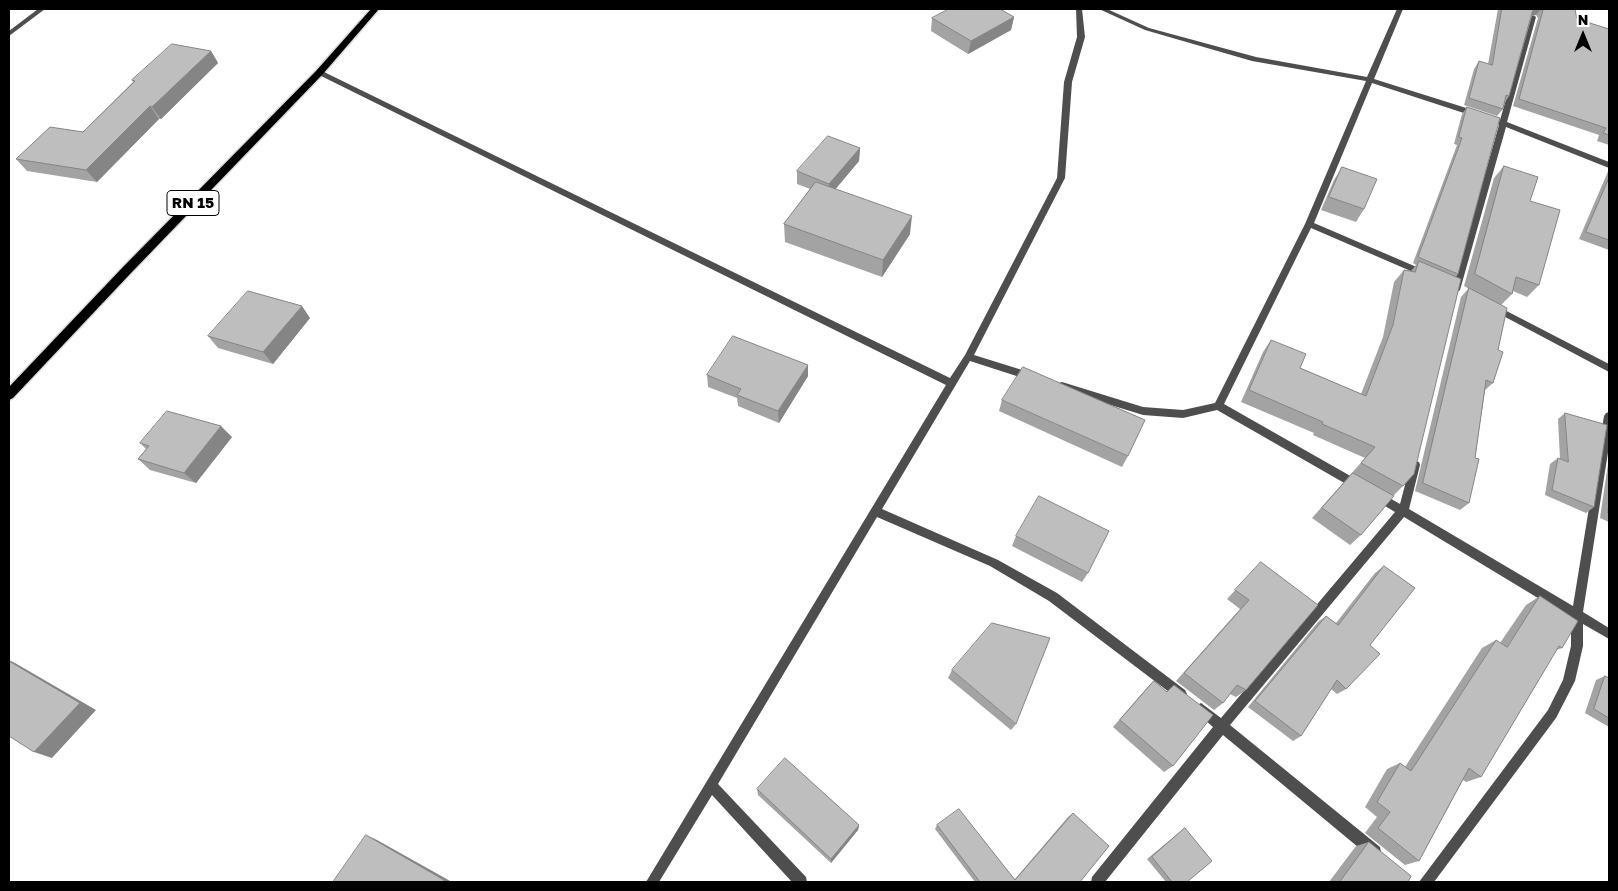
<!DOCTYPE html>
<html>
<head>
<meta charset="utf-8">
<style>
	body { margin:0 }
	#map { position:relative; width:1618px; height:891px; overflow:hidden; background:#fff; font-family:"Golos Text",sans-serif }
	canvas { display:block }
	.frame { position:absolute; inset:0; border:10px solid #000; pointer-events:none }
	.north { position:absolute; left:1558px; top:10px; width:50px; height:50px; -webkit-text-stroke:4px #fff; paint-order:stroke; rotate:0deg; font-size:14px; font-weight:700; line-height:20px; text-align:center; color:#000 }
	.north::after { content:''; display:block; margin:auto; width:18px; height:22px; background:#000; clip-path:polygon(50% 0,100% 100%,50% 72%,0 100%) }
</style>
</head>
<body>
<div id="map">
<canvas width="1618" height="891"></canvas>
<div class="frame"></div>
<div class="north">N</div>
</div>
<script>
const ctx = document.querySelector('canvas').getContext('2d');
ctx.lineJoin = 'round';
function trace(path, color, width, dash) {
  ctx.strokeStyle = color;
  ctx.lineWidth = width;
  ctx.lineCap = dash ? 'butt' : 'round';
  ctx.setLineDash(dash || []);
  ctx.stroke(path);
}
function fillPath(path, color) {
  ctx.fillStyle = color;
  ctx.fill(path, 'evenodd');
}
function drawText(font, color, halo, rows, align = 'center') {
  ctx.font = font + ' "Golos Text",sans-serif';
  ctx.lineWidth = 4.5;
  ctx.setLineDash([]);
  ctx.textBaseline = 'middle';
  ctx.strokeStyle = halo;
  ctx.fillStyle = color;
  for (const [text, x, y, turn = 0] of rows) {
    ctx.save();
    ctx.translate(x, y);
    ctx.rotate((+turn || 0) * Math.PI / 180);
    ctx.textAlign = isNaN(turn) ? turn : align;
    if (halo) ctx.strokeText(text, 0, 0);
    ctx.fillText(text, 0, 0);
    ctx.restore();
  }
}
const primary = new Path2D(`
	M371 9H379L322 75 131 273 13 398 9 400V387L123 267 316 71Z`);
trace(primary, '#dbdbdb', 3);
fillPath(new Path2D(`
	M38 9H45L9 36V31Z
	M1076 9H1082L1085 37 1072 82 1065 178 974 355 1035 374 1037 377 1032 381 970 361 882 509 998 560 1057 593 1185 690 1187 694 1185 698 1181 700 1177 698 1049 601 990 566 877 517 718 784 806 877 807 882H792L712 795 659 882H646L946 385 315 73 319 71H322L950 378 965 355 1057 178 1064 82 1077 37Z
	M1099 9H1107L1149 28 1256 57 1367 77 1397 9H1403L1374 79 1479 112 1480 114 1479 116H1473L1372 83 1314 223 1426 271 1427 273 1426 275H1420L1311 228 1224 404 1361 482 1362 485 1361 488 1357 489 1353 488 1217 410 1183 418 1143 415 1059 389 1057 386 1059 383 1062 382 1143 407 1183 410 1215 403 1305 224 1366 81 1252 61 1145 30Z
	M1533 15 1536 17 1507 122 1609 162V168L1506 127 1460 290 1456 293 1452 290 1499 125 1495 122 1500 120 1530 17Z
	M1495 305 1609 364V372L1492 310 1491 308 1492 306Z
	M1609 412V446L1583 612 1609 628V639L1583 624V646L1575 681 1556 718 1434 882H1419L1548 710 1563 680 1571 646V618L1404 517 1230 725 1380 847 1381 852 1380 857 1375 858 1370 857 1223 735 1105 882H1091L1092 877 1213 727 1197 713 1195 709 1197 705 1201 703 1221 718 1395 512 1375 500 1374 497 1375 494 1379 492 1400 504 1411 462 1415 461 1419 462 1420 465 1409 509 1573 606 1604 416 1606 413Z`), '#4e4e4e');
fillPath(primary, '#000');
fillPath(new Path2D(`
	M1498 9H1575L1577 19 1609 29V145L1597 141 1599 135 1513 106 1538 18 1536 15 1532 16 1509 96 1505 102 1503 109 1497 116 1464 105 1474 69 1479 61 1488 64Z
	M1014 17 1011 30 968 54 931 31 932 18Z
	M211 51 218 63 161 119H159L97 182 27 171 16 159 83 132 133 82 132 80Z
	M1467 107 1458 274 1456 277 1403 486 1393 496 1361 535 1350 545 1312 518 1351 474 1365 458 1313 435 1314 433 1241 402 1263 352 1271 340 1300 368 1361 394 1383 337 1394 282 1404 270 1411 271 1416 265 1413 263 1457 145 1454 144 1462 114Z
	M860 148 859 161 835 189 910 234 882 277 785 242 784 224 810 189 797 184V171Z
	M1504 166 1530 201 1539 285 1527 297 1513 291 1512 294 1501 305 1498 350 1493 383 1485 390 1475 458 1469 503 1460 510 1415 491 1461 297 1469 288 1475 292 1464 286 1494 178Z
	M1342 167 1364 209 1356 222 1321 210 1334 180Z
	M1609 169V250L1579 239Z
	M310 318 273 364 218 348 208 336Z
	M808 365V376L779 423 738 406 737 398 708 387 707 375Z
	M1002 400 1128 456 1122 467 999 411Z
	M1565 413 1594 507 1586 513 1545 495 1550 464 1558 458 1560 459 1558 419Z
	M232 437 196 483 150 470 138 459 146 449 140 443Z
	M1609 457V522L1600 518Z
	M1016 536 1088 573 1082 582 1012 546Z
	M1261 562 1246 690 1236 697 1230 694 1223 703 1214 710 1176 681 1240 609 1227 599Z
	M1384 566 1370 645 1346 689 1337 694 1331 689 1301 736 1293 741 1248 707 1318 622 1326 616 1336 623 1375 573Z
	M1540 596 1562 648 1556 650 1481 777 1466 782 1463 780 1419 861 1405 865 1365 833 1377 817 1365 807 1387 769 1400 763 1405 767 1482 648 1496 640 1500 643 1526 605Z
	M952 670 1016 724 1011 730 948 678Z
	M1605 676 1609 678V727L1585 713 1596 680Z
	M1154 681 1166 692 1174 685 1173 766 1164 772 1113 727 1146 689Z
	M757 789 859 825 858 830 831 863 758 795Z
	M1073 813 1080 882H975L935 829 937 825 1015 879 1068 817Z
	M1185 828 1187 882H1166L1147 859 1181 831Z
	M1369 842 1408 882H1329L1356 846Z`), '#a3a3a3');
fillPath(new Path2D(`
	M1533 9H1541L1536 15 1528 16Z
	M1014 17 1011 30 968 54 971 41Z
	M211 51 218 63 161 119 152 107Z
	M150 106 159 119 97 182 86 170Z
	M860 148 859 161 829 197V184Z
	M912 216 910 234 882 277 883 260Z
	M302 306 310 318 273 364 263 352Z
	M808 365V376L779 423 778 411Z
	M221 426 232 437 196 483 184 473Z
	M9 660 15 663 96 710 52 758 34 752Z
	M859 825 858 830 831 863V859Z
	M366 835 377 840 452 882H443Z`), '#858585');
const building = new Path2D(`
	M949 9H1000L1014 17 971 41 932 18Z
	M1502 9H1535H1533L1509 96 1506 95 1503 109 1469 98 1479 61 1492 65Z
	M1542 9H1575L1577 19 1609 29V135L1603 133 1606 128 1519 99 1543 10Z
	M172 44 211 51 152 107 150 106 86 170 16 159 50 127 83 132 135 81 132 80Z
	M1467 107 1500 118 1458 274 1418 257 1462 138 1459 137Z
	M828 136 860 148 829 184 797 171Z
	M1504 166 1538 177 1530 201 1560 210 1539 285 1516 277 1512 294 1475 274Z
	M1342 167 1377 179 1364 209 1329 197Z
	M1609 178V240L1586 232Z
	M816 182 912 216 883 260 784 224Z
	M1419 261 1461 279 1414 474 1403 486 1361 463 1375 447 1322 424 1323 422 1249 390 1271 340 1306 354 1300 368 1366 396 1393 325 1404 270 1415 272Z
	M1469 288 1507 308 1498 350 1503 352 1493 383 1486 380 1475 458 1479 459 1469 503 1423 483Z
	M248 291 302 306 263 352 208 336Z
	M733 336 808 365 778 411 737 395 741 389 707 375Z
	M1023 367 1145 420 1128 456 1002 400Z
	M167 411 221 426 184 473 138 459 149 446 140 443Z
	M1565 413 1607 425 1594 507 1552 490 1558 458 1568 462Z
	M1353 473 1394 496 1361 535 1322 508Z
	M1039 496 1109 531 1088 573 1016 536Z
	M1609 503V514L1608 513Z
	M1261 562 1318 605 1246 690 1237 685 1223 703 1184 673 1249 600 1235 590Z
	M1384 566 1415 588 1370 645 1380 654 1346 689 1337 680 1301 736 1255 701 1326 616 1338 625Z
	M1540 596 1578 621 1562 648 1559 646 1481 777 1469 768 1419 861 1378 828 1390 812 1377 802 1400 763 1411 771 1496 640 1507 647Z
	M992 623 1050 638 1016 724 952 670Z
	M9 661 80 703 34 752 9 736Z
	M1605 676 1609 678V718L1594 709Z
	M1154 681 1167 692 1174 685 1213 715 1173 766 1120 720Z
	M785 758 859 825 831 859 757 789Z
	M959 809 1015 880 1073 813 1109 846 1080 882H980L937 825Z
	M1185 828 1212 861 1187 882H1172L1152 857Z
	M366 835 444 880 443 882H333Z
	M1369 842 1411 876 1408 882H1340Z`);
fillPath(building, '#bebebe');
trace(building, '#858585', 1);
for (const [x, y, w] of [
	[193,203,52]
]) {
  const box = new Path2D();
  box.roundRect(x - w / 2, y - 12.5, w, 25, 4);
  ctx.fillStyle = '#fff';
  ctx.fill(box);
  trace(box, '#000', 1);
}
drawText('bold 15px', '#000', null, [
	["RN 15",193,203]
]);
</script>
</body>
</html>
